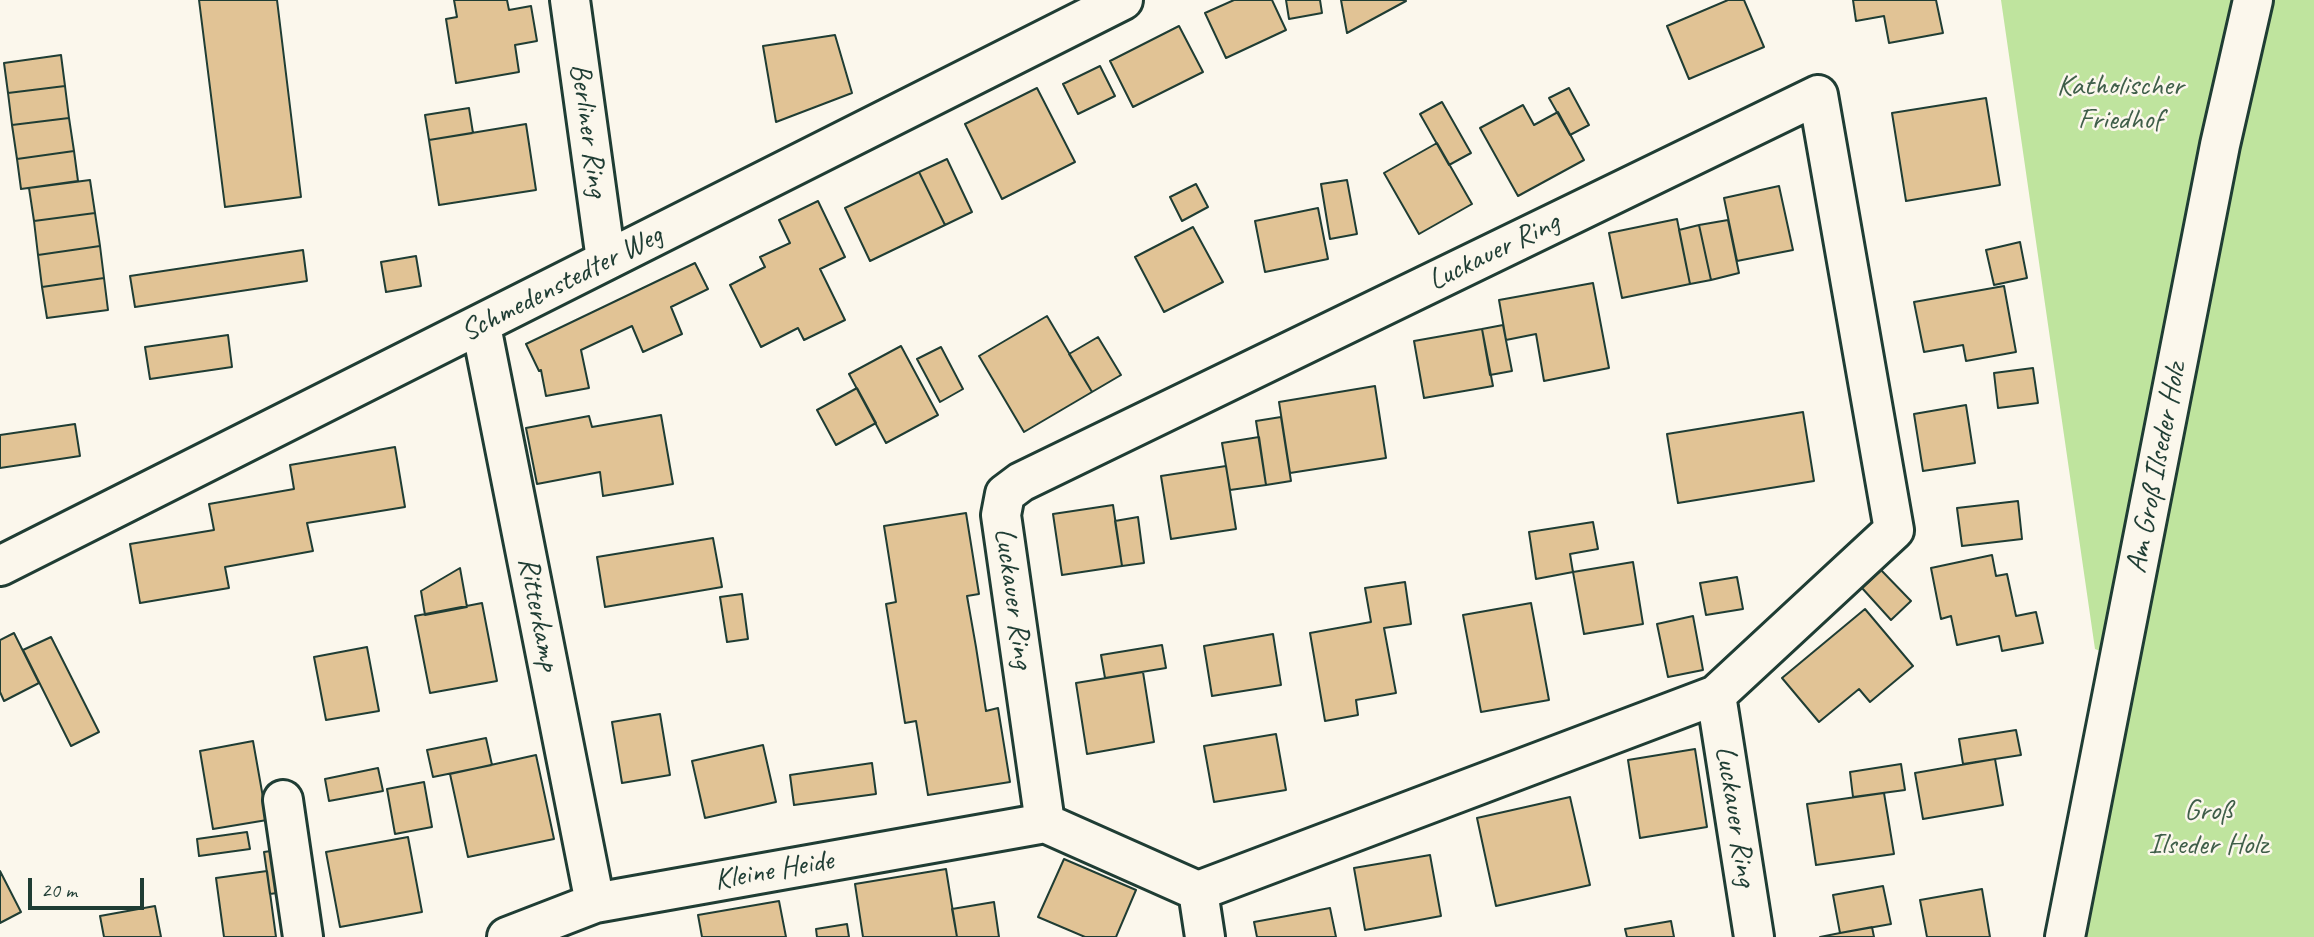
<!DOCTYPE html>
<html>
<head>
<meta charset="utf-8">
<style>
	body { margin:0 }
	#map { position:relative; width:2314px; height:937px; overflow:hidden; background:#fbf7ec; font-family:Caveat,sans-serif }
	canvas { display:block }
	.scale { position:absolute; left:28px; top:878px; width:116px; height:32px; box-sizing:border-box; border:4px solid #1f3d34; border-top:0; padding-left:9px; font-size:21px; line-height:24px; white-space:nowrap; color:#1f3d34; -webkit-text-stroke:5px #fbf7ec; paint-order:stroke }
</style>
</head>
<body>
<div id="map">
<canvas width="2314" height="937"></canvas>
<div class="scale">20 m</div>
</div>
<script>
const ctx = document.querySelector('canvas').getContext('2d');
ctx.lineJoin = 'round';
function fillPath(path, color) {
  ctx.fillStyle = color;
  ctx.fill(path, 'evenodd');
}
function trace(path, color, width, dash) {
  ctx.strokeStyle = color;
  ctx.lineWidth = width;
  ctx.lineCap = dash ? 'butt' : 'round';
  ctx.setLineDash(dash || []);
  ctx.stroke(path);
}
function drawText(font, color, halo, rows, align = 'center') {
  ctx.font = font + ' Caveat,sans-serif';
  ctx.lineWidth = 5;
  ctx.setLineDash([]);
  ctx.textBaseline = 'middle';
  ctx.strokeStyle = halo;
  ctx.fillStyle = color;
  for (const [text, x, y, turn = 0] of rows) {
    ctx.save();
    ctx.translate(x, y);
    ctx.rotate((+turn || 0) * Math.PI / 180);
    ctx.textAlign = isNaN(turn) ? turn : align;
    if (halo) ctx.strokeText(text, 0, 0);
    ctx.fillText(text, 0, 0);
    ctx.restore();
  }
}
fillPath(new Path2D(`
	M2001 0H2246L2113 656 2095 649Z
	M2267 0H2314V937H2081L2131 663 2252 89Z`), '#bfe49e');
const building = new Path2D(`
	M199 0H277L301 197 225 207Z
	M454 0H507L509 10 531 6 537 41 515 45 519 72 456 83 446 19 457 17Z
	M1234 0H1272L1286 30 1226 58 1205 13Z
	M1286 0H1320L1322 13 1289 19Z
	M1341 0H1405L1406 1 1347 33Z
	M1728 0H1744L1764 47 1689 79 1667 26Z
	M1853 0H1936L1943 33 1889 43 1884 16 1856 21Z
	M1179 26 1203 72 1133 107 1110 61Z
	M835 35 852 93 776 122 763 46Z
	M61 55 65 86 8 93 4 63Z
	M1100 66 1115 96 1078 114 1063 84Z
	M65 86 69 118 12 125 8 93Z
	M1037 88 1075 162 1002 199 965 124Z
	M1569 88 1589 125 1570 135 1549 98Z
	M1986 98 2000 185 1906 201 1892 113Z
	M1442 102 1471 153 1449 165 1420 114Z
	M1523 105 1534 125 1558 112 1584 160 1518 196 1480 128Z
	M469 108 473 133 429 140 425 115Z
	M69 118 74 151 17 159 12 125Z
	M526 124 536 190 439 205 429 140Z
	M1437 143 1472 204 1419 234 1384 173Z
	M74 151 78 181 21 189 17 159Z
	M947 159 972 212 945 225 919 172Z
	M919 172 945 225 870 261 845 208Z
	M90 180 95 213 34 221 29 188Z
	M1347 180 1357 234 1330 239 1321 184Z
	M1196 184 1208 207 1182 221 1170 197Z
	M1779 186 1793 250 1737 261 1724 198Z
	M818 201 845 257 820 269 845 320 804 340 798 328 761 347 730 285 765 267 760 257 790 243 779 220Z
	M1318 208 1328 259 1265 272 1255 221Z
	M95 213 100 246 38 255 34 221Z
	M1677 219 1690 284 1622 298 1609 233Z
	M1728 220 1739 273 1711 280 1699 225Z
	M1699 225 1711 280 1690 284 1679 230Z
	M1193 227 1223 282 1164 312 1135 257Z
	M2020 242 2027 278 1994 285 1986 250Z
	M100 246 104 278 42 287 38 255Z
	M303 250 307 281 135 307 130 276Z
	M416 256 421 286 386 292 381 262Z
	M695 263 708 289 671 307 682 334 643 352 632 326 581 350 589 388 546 396 541 370 539 371 526 344Z
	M104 278 108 310 47 318 42 287Z
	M1593 283 1609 368 1544 381 1536 334 1506 340 1499 300Z
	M2004 286 2016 352 1966 361 1963 345 1924 352 1914 302Z
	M1047 316 1092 392 1024 432 979 356Z
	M1503 325 1512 371 1490 375 1482 329Z
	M1482 329 1493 386 1424 398 1414 341Z
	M228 335 232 367 150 379 145 347Z
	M1098 337 1121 375 1092 392 1069 354Z
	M901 346 938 415 886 443 849 374Z
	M941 347 963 389 940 402 917 359Z
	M2033 368 2038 403 1998 408 1994 373Z
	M1375 386 1386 458 1290 473 1279 402Z
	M857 388 876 423 836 445 817 410Z
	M1966 405 1975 463 1923 471 1914 414Z
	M1803 412 1814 481 1678 503 1667 434Z
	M661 415 673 484 603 496 600 472 537 484 526 428 589 416 592 427Z
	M1281 417 1291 481 1266 485 1256 421Z
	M75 424 80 456 0 468V435Z
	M1259 437 1266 485 1230 490 1222 443Z
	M395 447 405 507 307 523 313 551 225 567 229 588 140 603 130 544 214 530 209 504 294 489 290 465Z
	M1226 466 1236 529 1171 539 1161 476Z
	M2018 501 2022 539 1962 546 1957 508Z
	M1113 505 1122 566 1062 575 1053 514Z
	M966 513 979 594 967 596 976 647 986 711 998 708 1010 782 928 795 916 721 905 723 886 604 896 602 884 526Z
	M1138 517 1144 563 1122 566 1115 521Z
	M1593 522 1598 549 1570 554 1573 572 1536 579 1529 532Z
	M713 538 722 587 605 607 597 557Z
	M1992 555 1996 576 2007 574 2016 616 2036 612 2043 643 2002 651 1999 636 1957 645 1951 616 1941 619 1931 568Z
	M1633 562 1643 624 1584 634 1573 572Z
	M460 568 467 607 425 615 421 591Z
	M1881 570 1911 601 1891 620 1862 588Z
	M1737 577 1743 609 1706 615 1700 583Z
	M1405 582 1411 624 1384 628 1396 693 1356 700 1358 715 1325 721 1310 633 1371 622 1365 588Z
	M742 594 748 639 727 642 720 597Z
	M482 603 497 681 430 693 415 616Z
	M1531 603 1549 700 1481 712 1463 615Z
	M1865 609 1913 666 1870 702 1859 689 1819 722 1782 678Z
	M1693 616 1703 670 1668 677 1657 624Z
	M14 633 39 683 4 701 0 692V640Z
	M1273 634 1281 685 1212 696 1204 646Z
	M51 637 99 732 71 746 23 650Z
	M1162 645 1166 668 1105 678 1101 655Z
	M367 647 379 711 326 720 314 657Z
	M1143 672 1154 742 1087 754 1076 683Z
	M660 714 670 775 622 783 612 722Z
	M2016 730 2021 755 1963 764 1959 739Z
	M1276 734 1286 790 1214 802 1204 746Z
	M486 738 492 765 433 777 427 750Z
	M253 741 267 820 213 829 200 751Z
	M763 745 776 802 705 818 692 761Z
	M1695 749 1707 827 1640 838 1628 760Z
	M536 755 554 839 468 857 450 774Z
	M1995 759 2003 805 1923 819 1915 773Z
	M872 763 876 794 794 805 790 775Z
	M1901 764 1905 790 1853 797 1850 772Z
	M378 768 383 791 329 801 325 779Z
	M424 782 432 827 395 834 387 789Z
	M1884 793 1894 854 1816 865 1807 804Z
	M1570 797 1590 885 1496 906 1477 818Z
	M247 832 250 849 199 856 197 839Z
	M408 837 422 912 340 927 326 852Z
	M284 849 290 891 270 894 264 852Z
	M1430 855 1441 916 1365 930 1354 868Z
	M1064 859 1136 890 1116 937H1085L1038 917Z
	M946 869 957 937H863L855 884Z
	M0 871 21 912 0 923Z
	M267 871 276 937H224L216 878Z
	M1883 886 1891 924 1840 933 1833 895Z
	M1982 889 1990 937H1927L1920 900Z
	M779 901 786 937H702L698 915Z
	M994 902 999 937H957L952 909Z
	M155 906 161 937H104L100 916Z
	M1330 908 1336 937H1257L1254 922Z
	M1671 921 1674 937H1627L1625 929Z
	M847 924 849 937H817L816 929Z
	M1872 927 1874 937H1820L1840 933Z`);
fillPath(building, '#e1c395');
trace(building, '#1f3d34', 2);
const minor = new Path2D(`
	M570 0 606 260
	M1818 95 1894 530 1716 695 1198 891 1045 823 1001 515 1005 494 1021 482Z
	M481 326 595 903
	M0 566 1123 0
	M1716 695 1754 937
	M283 800 303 937
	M1198 891 1205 937
	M507 937 595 903 1045 823
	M2065 937 2220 145 2253 0`);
trace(minor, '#1f3d34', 44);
trace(minor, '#fbf7ec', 38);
drawText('30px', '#3f5e49', '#fbf7ec', [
	["Katholischer",2120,86],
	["Friedhof",2120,120],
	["Groß",2208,811],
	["Ilseder Holz",2208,845]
]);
drawText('30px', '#1f3d34', '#fbf7ec', [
	["Berliner Ring",588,130,82],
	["Luckauer Ring",1494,252,-26],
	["Schmedenstedter Weg",562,284,-27],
	["Am Groß Ilseder Holz",2157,468,-79],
	["Luckauer Ring",1013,598,82],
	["Ritterkamp",538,614,79],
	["Luckauer Ring",1735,816,81],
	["Kleine Heide",774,871,-10]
]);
</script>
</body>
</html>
